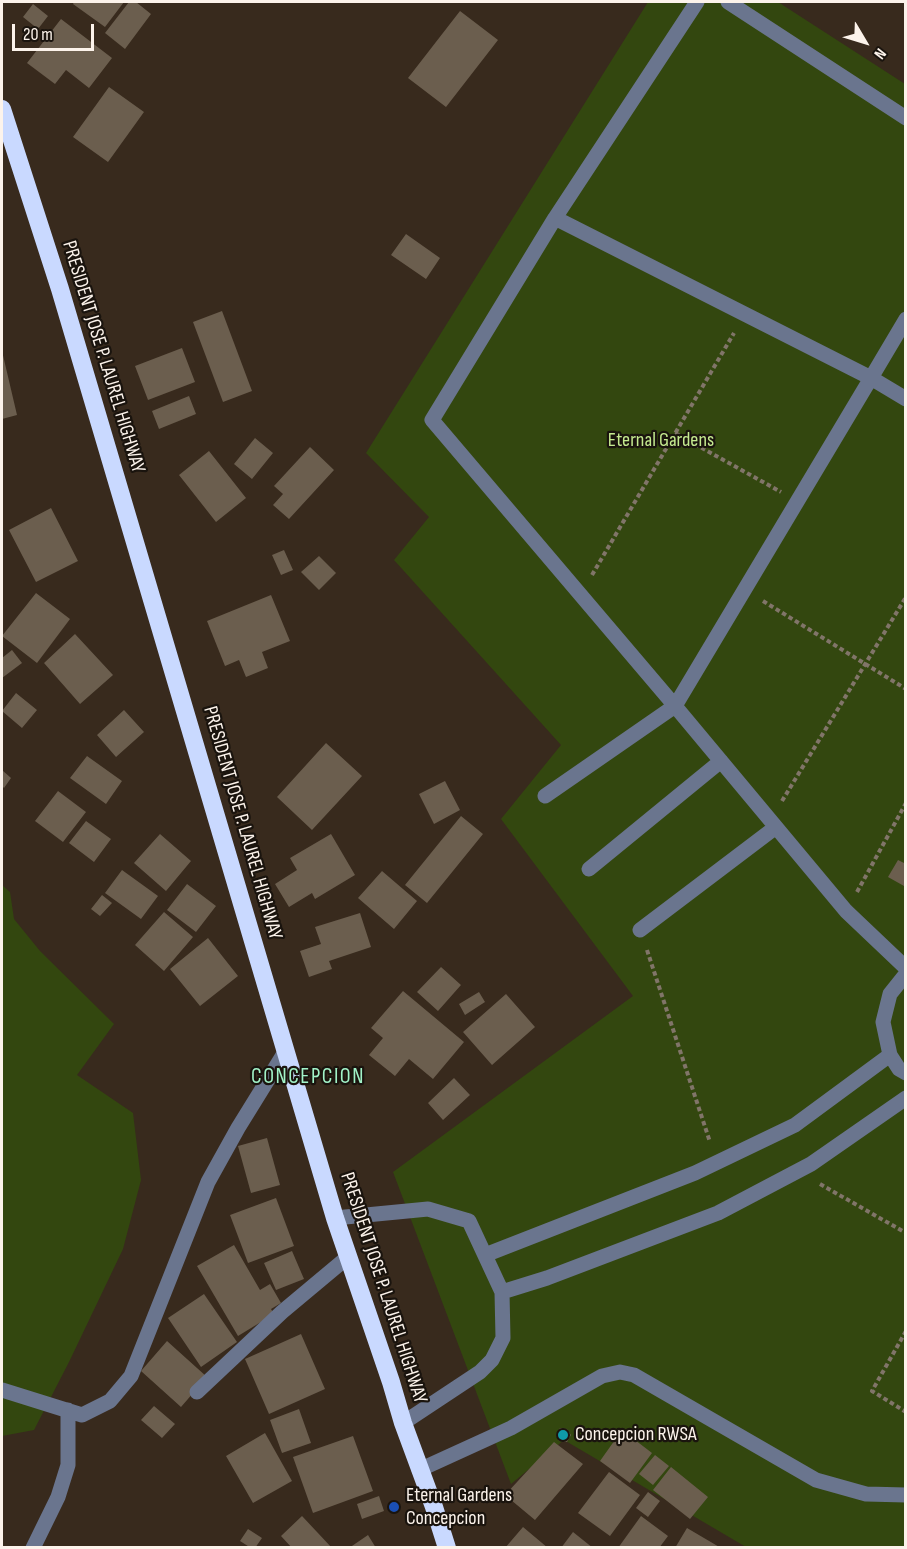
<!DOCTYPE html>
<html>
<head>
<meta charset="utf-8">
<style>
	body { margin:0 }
	#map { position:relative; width:907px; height:1549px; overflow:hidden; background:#382a1d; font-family:"Sofia Sans Condensed",sans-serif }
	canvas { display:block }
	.frame { position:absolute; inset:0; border:3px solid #fcf3eb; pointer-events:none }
	.north { position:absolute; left:835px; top:12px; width:60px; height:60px; -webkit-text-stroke:4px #1a140e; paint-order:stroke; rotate:128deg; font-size:16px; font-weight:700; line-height:24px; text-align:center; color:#fcf3eb }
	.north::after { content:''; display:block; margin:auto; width:21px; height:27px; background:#fcf3eb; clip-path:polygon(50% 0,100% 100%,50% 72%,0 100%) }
	.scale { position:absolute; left:12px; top:24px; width:82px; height:27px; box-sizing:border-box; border:3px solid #fcf3eb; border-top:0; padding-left:8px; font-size:18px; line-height:21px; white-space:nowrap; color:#fcf3eb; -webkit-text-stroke:4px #1a140e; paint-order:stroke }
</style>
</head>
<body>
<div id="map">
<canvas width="907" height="1549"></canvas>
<div class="frame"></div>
<div class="north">N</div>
<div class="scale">20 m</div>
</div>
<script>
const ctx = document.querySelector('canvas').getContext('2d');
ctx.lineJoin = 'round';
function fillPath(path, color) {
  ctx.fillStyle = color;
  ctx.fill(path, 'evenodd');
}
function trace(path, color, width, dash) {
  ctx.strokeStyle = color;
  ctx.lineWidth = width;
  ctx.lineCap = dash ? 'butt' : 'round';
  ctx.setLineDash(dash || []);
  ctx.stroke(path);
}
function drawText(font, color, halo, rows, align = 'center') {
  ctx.font = font + ' "Sofia Sans Condensed",sans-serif';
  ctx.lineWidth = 4.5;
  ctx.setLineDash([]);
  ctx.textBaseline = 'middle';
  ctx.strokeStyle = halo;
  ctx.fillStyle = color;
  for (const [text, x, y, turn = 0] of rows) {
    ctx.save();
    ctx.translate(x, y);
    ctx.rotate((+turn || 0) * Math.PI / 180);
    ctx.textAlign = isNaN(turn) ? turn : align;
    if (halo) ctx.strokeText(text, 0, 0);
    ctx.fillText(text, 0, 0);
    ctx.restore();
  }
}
fillPath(new Path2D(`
	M648 2H778L905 84V1547H746L564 1440 511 1484 393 1172 633 996 501 819 561 745 394 560 429 517 366 453Z
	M2 885 10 892 14 919 40 951 114 1024 77 1075 133 1113 141 1180 123 1249 69 1362 34 1430 2 1436Z`), '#33470f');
fillPath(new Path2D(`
	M74 2H124L105 27 73 4Z
	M129 2H136L151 14 125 49 105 33Z
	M33 4 48 16 38 29 23 17Z
	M460 11 498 40 446 107 408 78Z
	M61 19 112 58 89 88 66 70 55 84 27 63Z
	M109 87 144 112 108 162 73 137Z
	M406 234 440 258 426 279 391 255Z
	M222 311 252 391 223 402 193 322Z
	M182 348 195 382 148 400 135 366Z
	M2 351 17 415 2 419Z
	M189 396 196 414 159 429 152 411Z
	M255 438 273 453 252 479 234 464Z
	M310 447 334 470 289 519 273 505 283 494 274 486Z
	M209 451 246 498 216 522 179 475Z
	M51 508 78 561 36 582 9 530Z
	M284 550 293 570 281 575 272 555Z
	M319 556 336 573 319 590 301 572Z
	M36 593 70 619 37 663 2 636Z
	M271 595 290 641 262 652 268 668 246 677 239 660 225 666 207 621Z
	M75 634 113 675 80 704 44 663Z
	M12 650 22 663 2 678V658Z
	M16 693 37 710 22 728 2 711Z
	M124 710 144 732 116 757 97 735Z
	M326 743 362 776 312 830 277 797Z
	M87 756 122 781 106 804 70 778Z
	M2 770 11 778 4 788 2 786Z
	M445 781 460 810 434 824 419 794Z
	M58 791 86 812 63 842 35 821Z
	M461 816 483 834 427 903 405 885Z
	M86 821 111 839 94 862 69 843Z
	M160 834 191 861 166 891 134 863Z
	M331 834 355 875 315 899 312 893 289 907 275 884 297 870 290 858Z
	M898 860 906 864V884L904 886 888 877Z
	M122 870 158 896 141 919 105 893Z
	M382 871 417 901 394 929 358 898Z
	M187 884 216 906 196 932 167 910Z
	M102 895 112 903 100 916 91 909Z
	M164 912 193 937 164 971 135 945Z
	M360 913 371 947 329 961 332 969 309 977 300 951 321 944 315 927Z
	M208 938 238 976 200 1006 170 969Z
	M441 967 461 985 438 1011 417 992Z
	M403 991 464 1042 433 1079 409 1059 395 1076 369 1055 383 1038 371 1028Z
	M479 992 485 1002 465 1015 459 1004Z
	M506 994 535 1027 492 1065 463 1032Z
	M454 1078 470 1095 443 1120 428 1103Z
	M267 1138 280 1185 251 1193 238 1146Z
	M276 1198 294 1246 248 1263 230 1215Z
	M234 1245 260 1290 270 1284 281 1303 271 1309 274 1314 238 1336 197 1266Z
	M292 1251 304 1279 276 1290 264 1263Z
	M204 1294 237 1342 201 1367 168 1318Z
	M301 1334 325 1389 269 1414 245 1359Z
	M167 1341 207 1377 181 1407 141 1371Z
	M154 1406 175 1424 162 1438 141 1420Z
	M299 1409 311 1443 282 1453 270 1420Z
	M560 1428 567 1429 571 1435 567 1442 559 1441 556 1435Z
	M622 1430 652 1453 630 1483 600 1461Z
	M265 1433 292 1481 253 1503 226 1456Z
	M353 1436 373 1491 313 1513 293 1457Z
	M554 1442 583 1464 535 1520 505 1495Z
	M655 1455 669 1466 653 1485 639 1474Z
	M671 1467 708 1497 690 1519 653 1490Z
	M609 1472 640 1495 610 1536 578 1513Z
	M648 1492 660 1501 648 1517 636 1508Z
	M379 1496 384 1511 362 1519 357 1504Z
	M302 1516 332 1548H292L281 1536Z
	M641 1516 668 1536 659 1548H618Z
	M523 1527 548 1548H505Z
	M687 1528 721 1548H675Z
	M248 1529 262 1538 255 1548H251L240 1541Z
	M573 1532 593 1548H561Z
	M368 1535 376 1548H349Z`), '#6b5e4e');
trace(new Path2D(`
	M675 433 781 492
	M592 575 734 333
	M763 601 906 689
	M782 801 906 597
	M857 892 906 803
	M647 950 710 1142
	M820 1184 906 1233
	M906 1331 872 1391 906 1412`), '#817569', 4, [4.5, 3]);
trace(new Path2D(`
	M728 2 906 118
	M555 218 871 378 906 319
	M906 399 871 378 675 706 846 911 906 968
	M545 796 675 706 432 420 555 218 697 2
	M589 869 721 761
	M640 930 776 827
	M906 974 890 994 883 1022 890 1055 899 1069 906 1073
	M335 1218 428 1209 469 1221 502 1292 503 1338 492 1360 480 1372 403 1423
	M485 1255 695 1173 795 1125 890 1055
	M502 1292 547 1278 718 1213 811 1164 906 1098
	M2 1390 82 1415 110 1401 131 1376 208 1182 238 1128 285 1052
	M197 1392 282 1312 349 1256
	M419 1470 511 1428 602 1376 620 1372 634 1375 816 1480 866 1494 906 1495
	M33 1548 58 1497 68 1465V1410`), '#6a758e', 15);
trace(new Path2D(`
	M2 109 60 289 335 1218 391 1382 403 1423 434 1507 447 1548`), '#c9d9ff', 18);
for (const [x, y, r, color] of [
	[563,1435,6,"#0f9aa8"],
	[394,1507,6,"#1a4fb4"]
]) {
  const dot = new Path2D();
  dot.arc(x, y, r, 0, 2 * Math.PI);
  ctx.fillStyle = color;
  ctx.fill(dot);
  trace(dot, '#1a140e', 2);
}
drawText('20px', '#fcf3eb', '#1a140e', [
	["PRESIDENT JOSE P. LAUREL HIGHWAY",103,357,73],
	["PRESIDENT JOSE P. LAUREL HIGHWAY",242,823,74],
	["PRESIDENT JOSE P. LAUREL HIGHWAY",383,1288,72]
]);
drawText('20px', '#c5ea90', '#1a140e', [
	["Eternal Gardens",661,441]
]);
drawText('20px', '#fcf3eb', '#1a140e', [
	["Concepcion RWSA",575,1435],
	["Eternal Gardens",406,1496],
	["Concepcion",406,1519]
], 'left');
ctx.letterSpacing = '1.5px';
drawText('22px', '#a2f3c8', '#1a140e', [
	["CONCEPCION",308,1077]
]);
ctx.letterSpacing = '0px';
</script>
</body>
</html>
